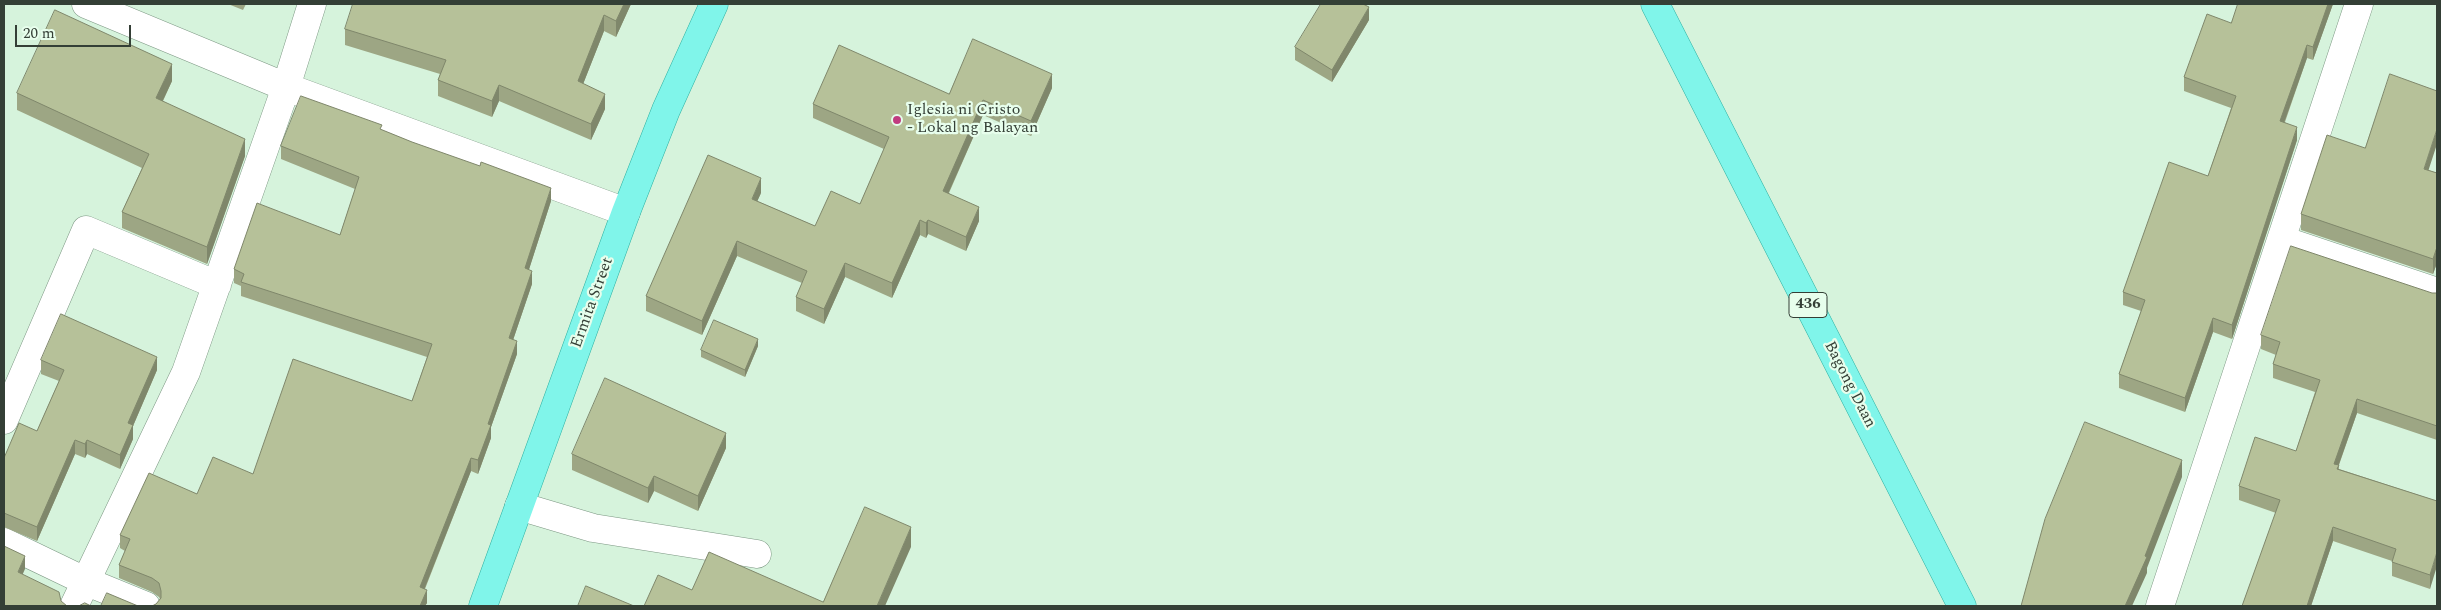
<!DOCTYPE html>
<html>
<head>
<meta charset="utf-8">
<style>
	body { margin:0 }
	#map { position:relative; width:2441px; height:610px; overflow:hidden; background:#d6f3dc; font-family:Spectral,serif }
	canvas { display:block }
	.frame { position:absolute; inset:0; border:5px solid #343f36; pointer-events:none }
	.scale { position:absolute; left:15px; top:25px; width:116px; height:22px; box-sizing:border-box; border:2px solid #343f36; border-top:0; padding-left:6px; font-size:15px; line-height:18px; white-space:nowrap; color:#343f36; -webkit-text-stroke:4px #e7feec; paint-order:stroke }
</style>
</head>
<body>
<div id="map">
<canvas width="2441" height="610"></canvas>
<div class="frame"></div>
<div class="scale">20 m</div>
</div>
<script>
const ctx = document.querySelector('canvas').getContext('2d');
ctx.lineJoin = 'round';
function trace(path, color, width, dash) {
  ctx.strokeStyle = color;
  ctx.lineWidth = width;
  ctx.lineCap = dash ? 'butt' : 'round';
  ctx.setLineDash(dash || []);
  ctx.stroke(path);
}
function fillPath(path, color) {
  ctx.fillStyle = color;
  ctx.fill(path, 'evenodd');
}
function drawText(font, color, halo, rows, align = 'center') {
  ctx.font = font + ' Spectral,serif';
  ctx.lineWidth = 4.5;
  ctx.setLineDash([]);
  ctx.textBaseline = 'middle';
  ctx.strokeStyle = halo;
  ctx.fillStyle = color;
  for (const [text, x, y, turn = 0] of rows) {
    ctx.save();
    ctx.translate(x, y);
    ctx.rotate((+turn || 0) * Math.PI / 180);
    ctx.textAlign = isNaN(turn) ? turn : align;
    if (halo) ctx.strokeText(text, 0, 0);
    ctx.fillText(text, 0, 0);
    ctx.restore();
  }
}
const minor = new Path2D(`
	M86 4 286 87 626 212
	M2282 240 2437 292
	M4 420 86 230 217 285
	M519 506 593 528 757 554
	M4 542 85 581 146 606
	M74 606 186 372 286 87 312 4
	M2160 606 2359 4`);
const major = new Path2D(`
	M1655 4 1962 606
	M483 606 626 212 666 110 714 4`);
trace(minor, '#7c9783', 29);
trace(major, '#2eb1a2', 29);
trace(minor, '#fff', 28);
trace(major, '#80f5ea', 28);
fillPath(new Path2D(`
	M228 4H246L243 10Z
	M631 4 616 37 604 31 583 84 605 109 591 140 499 101 492 117 438 96V80L440 74 345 45V29Z
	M2333 4 2313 60 2307 58 2285 122 2297 140 2232 339 2213 332 2185 412 2119 388V374L2141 311 2123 305V292L2208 176 2231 108 2184 91V77L2231 23Z
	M1369 20 1332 82 1295 60V47Z
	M172 81 163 101 245 156 207 264 122 228V212L142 168 17 110V93Z
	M1052 88 1031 136 983 115 949 193 979 221 966 251 928 234 926 238 920 235 892 298 845 277 824 324 796 311V297L802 283 737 256 702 335 646 311V296L761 193 757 201 815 226 860 204 884 149 813 118V104L949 94Z
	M382 130 551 201 529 269 532 284 513 340 517 354 491 427V438L478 474 471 471 425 589 427 603 425 606H152L156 604 160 599 159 597 152 592 119 578V565L125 551 120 548V535L197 494 253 474 412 401 427 357 241 296V286L234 283V269L340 235 355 189 281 159V146Z
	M2365 148 2437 173V263L2433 274 2301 230V214Z
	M2432 293H2437V440L2357 413 2339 465V469L2437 501 2430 589 2392 576V561L2333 541 2311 606H2242L2276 513 2239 500V486L2296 451 2315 392 2273 378V364L2276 355 2261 349V335Z
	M758 346 745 377 701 357V350Z
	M41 360 157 370 133 426V439L120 469 87 454 85 458 75 454 37 541 4 527V458L37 431 59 381 41 374Z
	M726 448 698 511 654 491 648 503 572 470V454Z`), '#9da684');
fillPath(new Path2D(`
	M624 4H631L616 37V21Z
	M2328 4H2333L2313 60V47Z
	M1369 7V20L1332 82V70Z
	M604 15V31L578 97V81Z
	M2307 45V58L2280 134V121Z
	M172 64V81L156 115V98Z
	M1052 74V88L1031 136V121Z
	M499 85V101L492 117V101Z
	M605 94V109L591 140V124Z
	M983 100V115L943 205V191Z
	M2297 127V140L2232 339V325Z
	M2437 129V144L2424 184V169Z
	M245 139V156L207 264V247Z
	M761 178V193L752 213V199Z
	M551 188V201L525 282V268Z
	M979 207V221L966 251V237Z
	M920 220V235L892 298V283Z
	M928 220V234L926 238V223Z
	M737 241V256L702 335V321Z
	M2437 247V263L2433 274V259Z
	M845 263V277L824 324V309Z
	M532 271V284L509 352V338Z
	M2213 318V332L2185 412V398Z
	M758 339V346L745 377V370Z
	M517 341V354L491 427V438L478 474V460L488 424Z
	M157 357V370L133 426V439L120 469V455L128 423Z
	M2357 399V413L2334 478V464Z
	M726 433V448L698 511V496Z
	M75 440V454L37 541V527Z
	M87 440V454L85 458V444Z
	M471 458V471L420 600V587Z
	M2182 460V477L2147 568V573L2132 606H2125Z
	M654 476V491L648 503V488Z
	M911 527V547L885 606H877Z
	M2333 527V541L2311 606H2307Z
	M2437 552V566L2430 589V575Z
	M25 556V569L18 585V572Z
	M427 590V603L425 606H420Z`), '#7f876b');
const building = new Path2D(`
	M353 4H624L616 21 604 15 578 81 605 94 591 124 499 85 492 101 438 80 446 60 345 29Z
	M1321 4H1363L1369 7 1332 70 1295 47Z
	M2238 4H2328L2313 47 2307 45 2280 121 2297 127 2232 325 2213 318 2185 398 2119 374 2145 300 2123 292 2169 162 2208 176 2236 96 2184 77 2207 14 2231 23Z
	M55 10 172 64 156 98 245 139 207 247 122 212 149 154 17 93Z
	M973 39 1052 74 1031 121 983 100 943 191 979 207 966 237 928 220 926 223 920 220 892 283 845 263 824 309 796 297 807 271 737 241 702 321 646 296 708 155 761 178 752 199 815 226 831 191 860 204 889 137 813 104 839 45 949 94Z
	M2390 74 2437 91V129L2424 169 2437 173V247L2433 259 2301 214 2327 135 2365 148Z
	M301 96 382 125 380 129 412 142 480 166 481 162 551 188 525 268 532 271 509 338 517 341 488 424 491 425 478 460 471 458 420 587 427 590 420 606H152L156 604 161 598V591L159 583 152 578 119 565 130 539 120 535 149 473 197 494 213 457 253 474 293 359 412 401 432 344 241 282 244 274 234 269 257 203 340 235 359 177 281 146Z
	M2291 246 2432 293H2437V426L2357 399 2334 464 2339 465 2337 469 2437 501V552L2430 575 2392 562 2396 549 2333 527 2307 606H2242L2280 500 2239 486 2255 437 2296 451 2320 380 2273 364 2280 342 2261 335Z
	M61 314 157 357 128 423 133 425 120 455 87 440 85 444 75 440 37 527 4 513V458L19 423 37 431 64 370 41 360Z
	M714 320 758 339 745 370 701 350Z
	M605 378 726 433 698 496 654 476 648 488 572 454Z
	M2085 422 2182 460 2145 556 2147 557 2125 606H2021L2045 519Z
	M865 507 911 527 877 606H644L658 575 692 590 709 552 823 602Z
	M4 546 25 556 18 572 59 592 61 601 67 606H4Z
	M586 586 634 606H578Z
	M107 593 138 606H101Z
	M85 603 91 606H79Z`);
fillPath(building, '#b6c199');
trace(building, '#7f876b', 1);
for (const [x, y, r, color] of [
	[897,120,5,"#c13c80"]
]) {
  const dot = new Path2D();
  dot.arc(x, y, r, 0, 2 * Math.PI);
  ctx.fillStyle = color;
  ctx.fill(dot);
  trace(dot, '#e7feec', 2);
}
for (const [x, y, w] of [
	[1808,305,38]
]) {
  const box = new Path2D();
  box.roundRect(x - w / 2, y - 12.5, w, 25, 4);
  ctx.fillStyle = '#e7feec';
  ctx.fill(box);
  trace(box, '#343f36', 1);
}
drawText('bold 15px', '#343f36', null, [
	["436",1808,305]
]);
drawText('16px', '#343f36', '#e7feec', [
	["Iglesia ni Cristo",907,111],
	["- Lokal ng Balayan",907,129]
], 'left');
drawText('16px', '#343f36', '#e7feec', [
	["Ermita Street",593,303,-70],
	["Bagong Daan",1849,385,63]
]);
</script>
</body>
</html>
